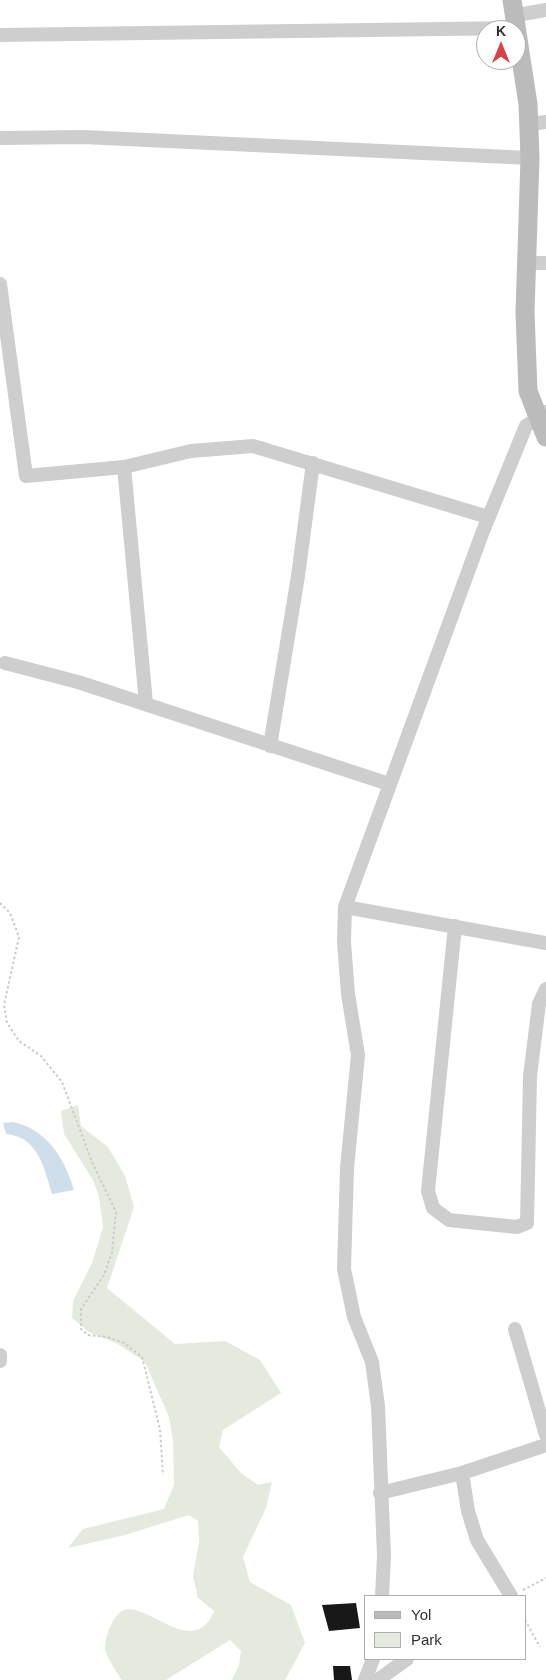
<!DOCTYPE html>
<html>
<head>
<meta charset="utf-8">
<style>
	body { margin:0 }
	#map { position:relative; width:546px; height:1680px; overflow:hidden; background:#fff; font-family:Arial,sans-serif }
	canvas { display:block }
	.legend { position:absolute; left:364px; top:1595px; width:162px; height:65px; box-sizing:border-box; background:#fff; border:1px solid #adadad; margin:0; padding:6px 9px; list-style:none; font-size:15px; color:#313131 }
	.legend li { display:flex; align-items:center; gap:10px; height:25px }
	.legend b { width:25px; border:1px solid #adadad }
	.north { position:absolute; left:476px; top:20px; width:50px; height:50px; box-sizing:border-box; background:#fff; border:1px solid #adadad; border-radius:50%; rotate:0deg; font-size:14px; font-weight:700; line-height:20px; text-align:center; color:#313131 }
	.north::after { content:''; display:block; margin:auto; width:18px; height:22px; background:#da4148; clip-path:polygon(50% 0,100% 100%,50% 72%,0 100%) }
</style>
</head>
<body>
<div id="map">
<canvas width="546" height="1680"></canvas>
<ul class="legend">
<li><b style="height:6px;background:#bbb"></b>Yol</li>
<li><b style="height:14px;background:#e4eadd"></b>Park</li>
</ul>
<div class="north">K</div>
</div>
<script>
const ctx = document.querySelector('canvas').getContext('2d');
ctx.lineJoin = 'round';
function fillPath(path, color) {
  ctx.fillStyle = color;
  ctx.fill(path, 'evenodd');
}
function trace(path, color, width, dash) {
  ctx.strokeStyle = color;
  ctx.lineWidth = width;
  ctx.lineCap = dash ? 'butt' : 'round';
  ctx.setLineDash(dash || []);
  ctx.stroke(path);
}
fillPath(new Path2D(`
	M78 1105 81 1126 108 1147 125 1176 134 1207 107 1288 175 1344 225 1341 260 1360 281 1393 223 1430 219 1447 241 1473 258 1485 272 1482 266 1508 243 1557 250 1582 291 1605 305 1643 285 1680H232L239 1665 241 1651 230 1640 166 1680H122C119 1677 105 1653 105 1650 104 1639 113 1614 124 1610 148 1602 194 1660 214 1611L198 1598 193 1576 199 1542 198 1521 189 1515 125 1535 68 1548 83 1529 164 1509 174 1485 173 1440 169 1417 145 1362 118 1344 89 1332 72 1318 73 1301 92 1263 103 1227 99 1197 93 1180 64 1134 61 1111Z`), '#e4eadd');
fillPath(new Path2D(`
	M13 1122C47 1129 65 1159 74 1190L52 1194C44 1167 38 1137 6 1134L3 1123Z`), '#cedfeb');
fillPath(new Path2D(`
	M356 1603 360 1628 329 1631 322 1605Z
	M333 1666H350L352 1680H334Z`), '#181818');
trace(new Path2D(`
	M0 903 10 913 19 937 4 1005 7 1023 19 1041 41 1056 62 1082 92 1162 116 1212 112 1252 104 1275 81 1309V1329L88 1335 107 1337 124 1343 142 1357 160 1429 163 1475
	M523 1590 546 1578
	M525 1620 540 1647`), '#cbcbcb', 2, [2.5, 2.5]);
trace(new Path2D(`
	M523 14 546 10
	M0 35 517 28
	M538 123 546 122
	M0 138 83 137 530 158
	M536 263H546
	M0 284 26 476 124 467
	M5 663 78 682 389 784
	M146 703 124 467 191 451 253 446 488 517
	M270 746 298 576 313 463
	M345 907 546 943
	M455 926 428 1191 433 1208 449 1220 517 1227 527 1223 530 1076 539 1004 546 989
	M515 1329 546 1435
	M0 1355V1361
	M462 1473 468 1511 477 1540 511 1596
	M380 1493 462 1473 546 1445
	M382 1596 384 1556 378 1406 372 1362 354 1317 344 1269 347 1168 358 1055 348 994 344 942 345 907 483 531 526 426 546 412
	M365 1680 373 1659
	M378 1680 407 1659`), '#cecece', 14);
trace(new Path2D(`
	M512 0 528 104 530 158 525 312 528 391 546 437`), '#bbb', 19);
</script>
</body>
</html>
